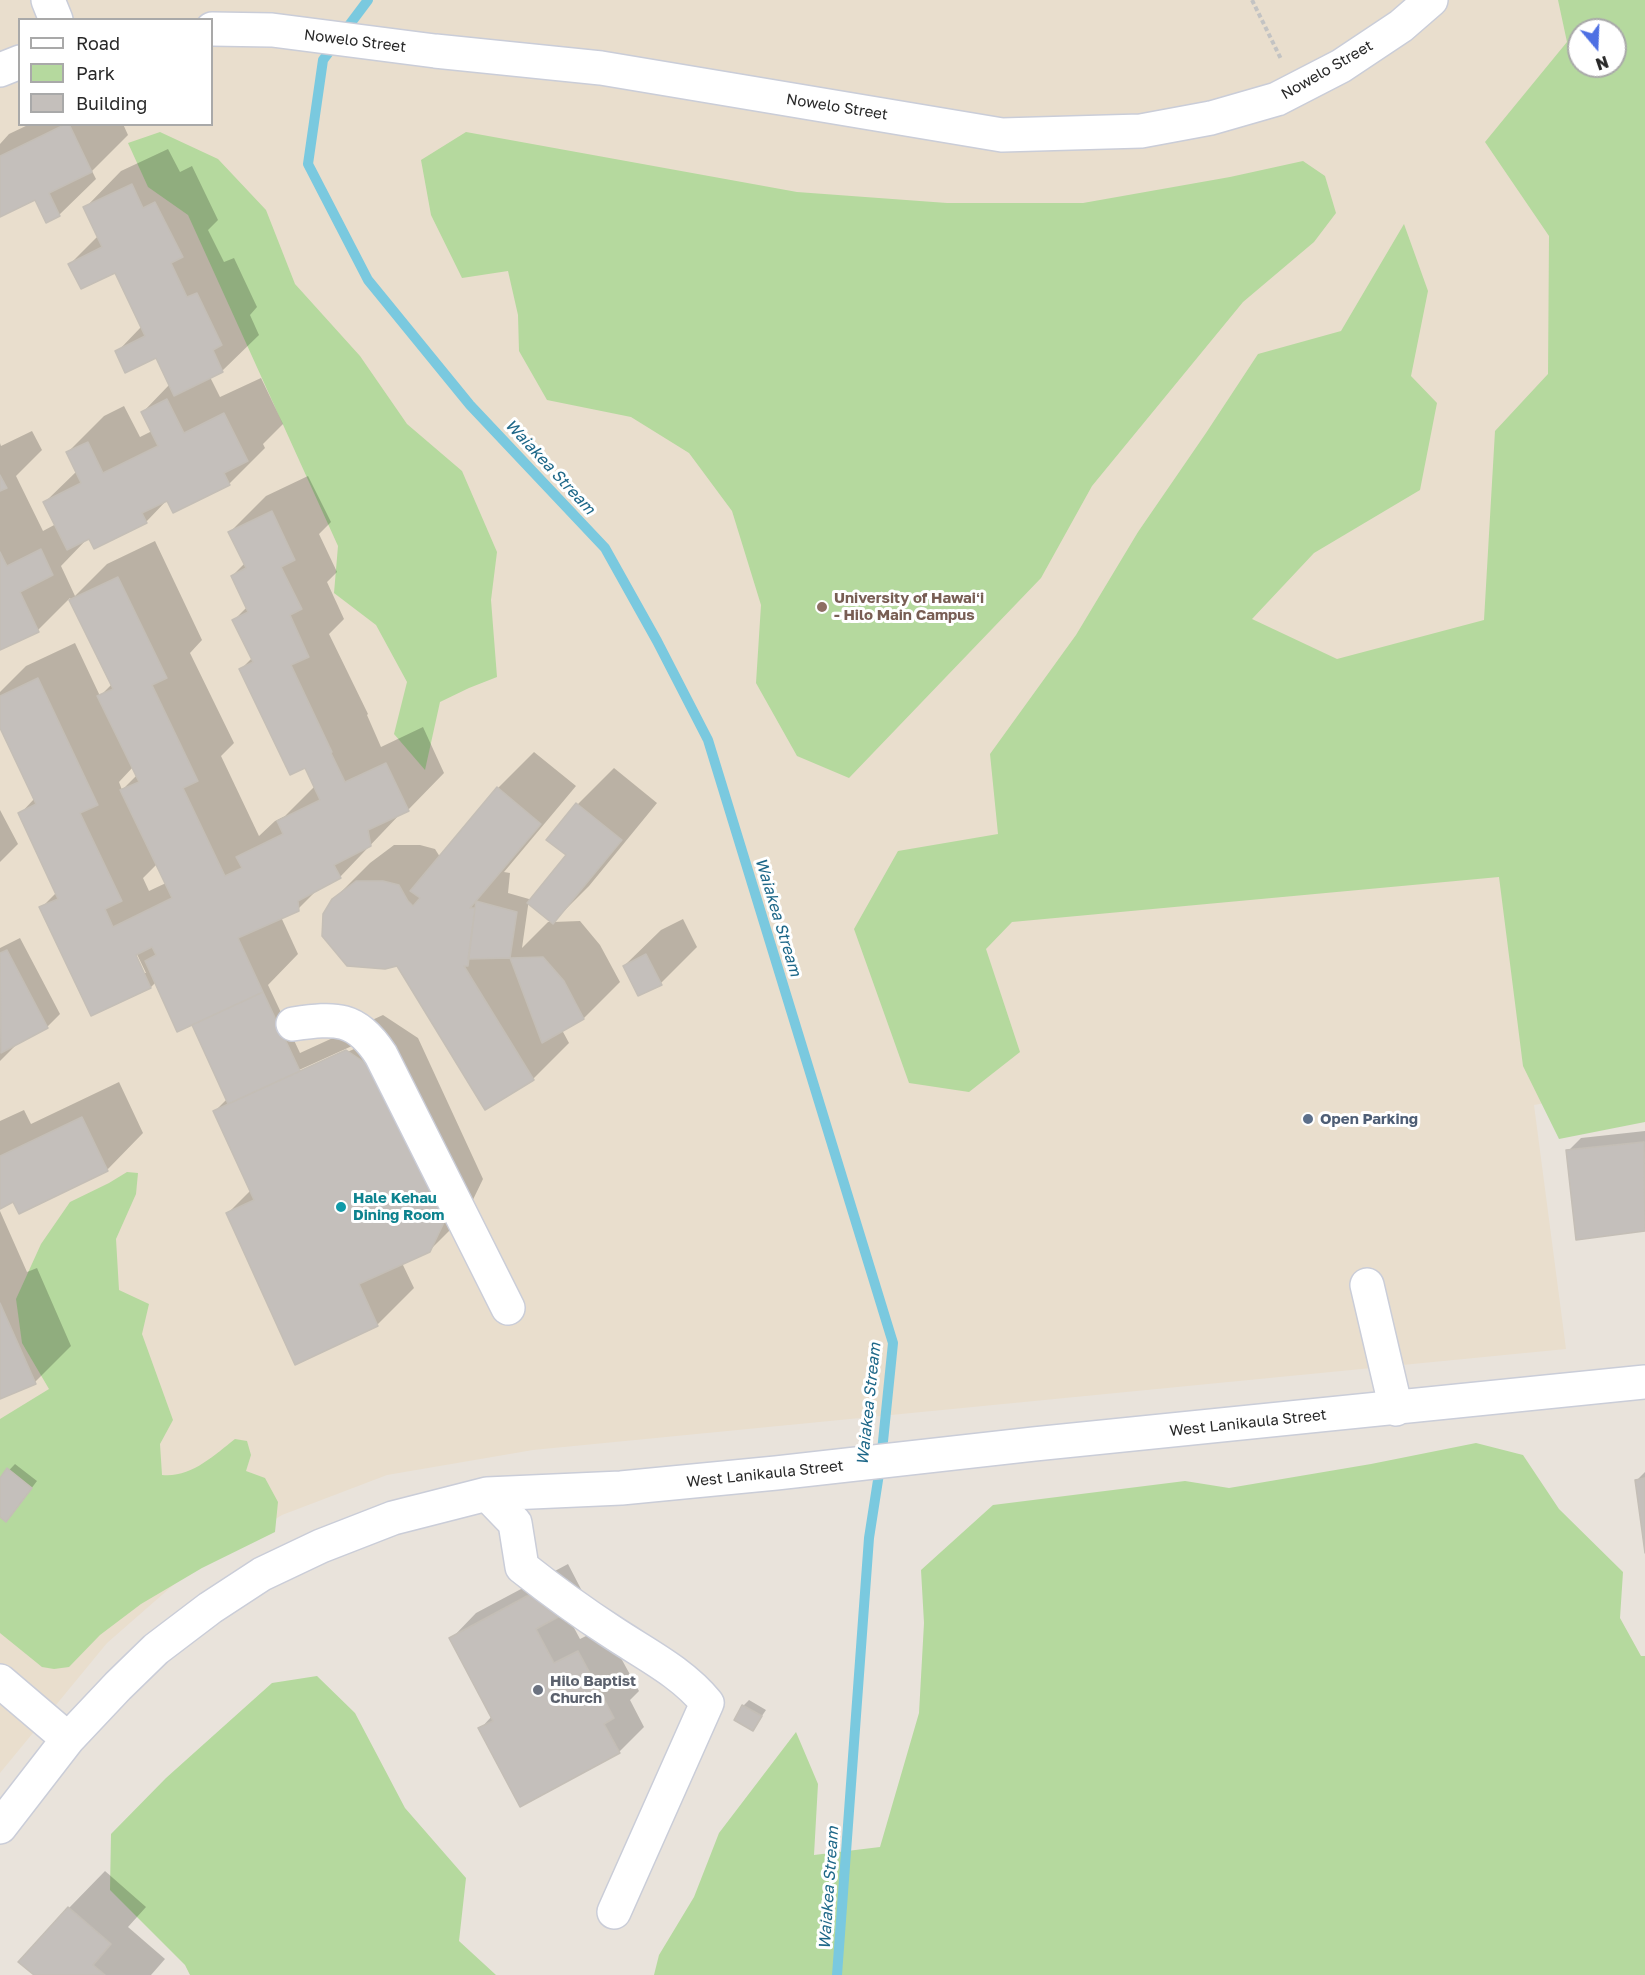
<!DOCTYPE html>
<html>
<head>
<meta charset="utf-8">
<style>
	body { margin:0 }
	#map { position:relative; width:1645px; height:1975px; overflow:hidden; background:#e9e3db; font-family:"Golos Text",sans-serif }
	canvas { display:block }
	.legend { position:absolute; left:18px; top:18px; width:195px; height:108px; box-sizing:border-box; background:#fff; border:2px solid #a9a9a9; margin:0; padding:8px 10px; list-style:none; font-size:18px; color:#282828 }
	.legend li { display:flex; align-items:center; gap:12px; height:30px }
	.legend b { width:30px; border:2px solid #a9a9a9 }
	.north { position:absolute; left:1567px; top:18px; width:60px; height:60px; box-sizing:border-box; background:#fff; border:2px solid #a9a9a9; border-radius:50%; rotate:161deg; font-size:16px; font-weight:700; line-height:24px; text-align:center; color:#282828 }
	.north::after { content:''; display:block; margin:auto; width:21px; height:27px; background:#4e70e3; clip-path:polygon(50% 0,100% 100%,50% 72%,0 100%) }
</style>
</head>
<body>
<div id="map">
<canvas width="1645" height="1975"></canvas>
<ul class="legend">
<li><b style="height:8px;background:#fff"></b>Road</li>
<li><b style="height:16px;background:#b5d99e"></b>Park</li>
<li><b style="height:16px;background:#c4bfbb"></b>Building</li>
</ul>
<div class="north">N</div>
</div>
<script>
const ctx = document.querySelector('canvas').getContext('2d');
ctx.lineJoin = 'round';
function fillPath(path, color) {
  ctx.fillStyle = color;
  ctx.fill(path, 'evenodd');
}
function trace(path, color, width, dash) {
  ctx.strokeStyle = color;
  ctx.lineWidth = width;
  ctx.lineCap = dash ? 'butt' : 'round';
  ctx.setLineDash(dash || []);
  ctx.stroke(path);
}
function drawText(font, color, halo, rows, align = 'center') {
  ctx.font = font + ' "Golos Text",sans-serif';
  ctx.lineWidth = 6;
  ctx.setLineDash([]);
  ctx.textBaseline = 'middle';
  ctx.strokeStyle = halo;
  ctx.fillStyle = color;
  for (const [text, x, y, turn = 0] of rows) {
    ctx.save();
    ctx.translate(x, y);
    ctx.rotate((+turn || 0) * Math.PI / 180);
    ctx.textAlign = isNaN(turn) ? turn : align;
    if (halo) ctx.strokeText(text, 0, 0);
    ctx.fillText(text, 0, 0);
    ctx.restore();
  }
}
fillPath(new Path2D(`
	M0 0H1645L1582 1096 1534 1105 1566 1349 533 1450 387 1475 282 1515 187 1573 107 1643 0 1773ZM20 20H212V124H20ZM1579 30H1615V66H1579Z`), '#e9decd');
fillPath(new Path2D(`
	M1558 0H1645V1122L1559 1139 1523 1066 1499 877 1012 922 986 949 1020 1052 969 1092 909 1083 854 929 898 851 998 834 990 754 1076 635 1138 532 1206 433 1258 354 1341 331 1404 224 1428 291 1411 376 1437 403 1420 490 1314 553 1252 619 1337 659 1484 620 1495 431 1548 374 1549 236 1485 142 1567 42ZM1579 30H1615V66H1579Z
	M160 132 218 159 266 210 295 284 360 356 407 424 462 471 497 552 491 600 497 677 469 688 440 702 425 770 394 734 407 682 376 625 334 593 338 546 188 215 148 187 128 143Z
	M466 132 797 192 947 203H1083L1230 177 1303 161 1325 176 1336 213 1314 242 1243 302 1092 486 1041 578 849 778 797 756 756 683 761 605 732 511 689 453 631 417 547 400 519 351 518 315 508 271 462 278 431 215 421 160Z
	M127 1172 138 1173 136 1194 116 1239 119 1290 149 1304 142 1334 173 1420 160 1444 162 1475C191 1478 213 1456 235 1439L247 1441 251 1455 246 1471 265 1478 278 1502 275 1532 202 1568 141 1604 100 1635 69 1667 54 1669 42 1667 0 1633V1419L49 1389 22 1343 16 1299 41 1244 70 1202 109 1183Z
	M1476 1443 1523 1455 1559 1509 1623 1572 1620 1618 1641 1656H1645V1975H654L659 1955 694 1897 719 1833 796 1732 818 1784 814 1855 880 1847 919 1713 924 1623 921 1570 993 1505 1185 1481 1229 1488 1371 1464Z
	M317 1676 355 1713 405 1808 466 1878 459 1941 496 1975H190L185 1965 110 1890 111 1834 166 1778 272 1683Z`), '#b5d99e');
fillPath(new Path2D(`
	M30 124H123L128 135 92 171 96 179 59 215 36 198 0 215V144L9 134Z
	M168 149 180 172 192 166 218 220 208 230 224 262 234 258 257 307 250 315 259 335 222 371 210 377 220 397 261 378 283 424 263 444 265 448 229 484 168 499 146 522 88 538 61 566 75 596 107 564 155 541 202 640 190 653 234 743 221 756 259 836 275 821 285 816 315 786 306 766 241 669 253 657 234 620 247 607 232 576 245 563 230 532 266 496 308 476 331 522 319 534 337 572 327 582 344 619 329 634 368 714 367 715 381 747 423 727 444 773 408 810 402 812 340 877 319 888 298 909 281 917 298 954 268 985 300 1053 383 1015 418 1038 483 1179 466 1214 429 1251 402 1263 414 1288 377 1325 295 1363 227 1214 251 1190 215 1111 227 1099 192 1023 156 982 151 987 91 1014 41 908 57 892 20 814 35 798 0 724V692L26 666 75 643 100 696 112 684 70 598 38 630 0 649V443L1 446 32 431 42 450 16 476 43 531 56 524 45 502 77 471 68 452 104 416 124 406 140 437 152 431 143 412 170 384 157 356 117 352 142 326 115 271 70 264 98 236 85 208 121 171ZM133 767 137 775 122 790 119 782ZM157 864 166 883 149 891 143 878ZM134 948 146 973H143L131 949ZM352 1046 354 1049 257 1093V1089Z
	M534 752 576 786 504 872 510 873 508 893 529 899 522 948 548 922H552L578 804 614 768 657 803 589 886 553 922 580 921 600 945 620 982 584 1018 562 1030 569 1043 533 1079 398 964 333 900 370 863 394 845H420L435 849 440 857 498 788Z
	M0 810 18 844 0 862Z
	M683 919 697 947 661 983 624 966 661 930Z
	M20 938 60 1014 47 1027 20 1041 0 1061V948Z
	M119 1082 143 1133 107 1170 14 1200 0 1207V1121L24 1110 31 1124Z
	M1645 1131V1230L1578 1238 1568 1151 1581 1138Z
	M0 1211 27 1272 37 1268 71 1346 35 1382 0 1398Z
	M15 1464 37 1481 12 1514 0 1515V1480Z
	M1645 1472V1542L1637 1480Z
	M568 1564 582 1591 564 1609 580 1639 604 1627 639 1691 630 1700 644 1727 619 1752 480 1729 492 1716 451 1639 476 1613Z
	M749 1700 766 1710 753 1729 743 1706Z
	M105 1871 146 1907 128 1927 165 1959 151 1975H36L69 1908Z`), '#0003');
trace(new Path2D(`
	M368 0 323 60 308 164 368 280 470 405 605 548 657 641 708 740 893 1343 881 1461 869 1538 837 1975`), '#7ac9df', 10);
const building = new Path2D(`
	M66 124H69L92 172 49 193 60 216 46 223 35 200 0 217V156Z
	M132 184 143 208 155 202 183 257 171 263 187 297 197 293 222 345 213 350 223 372 174 396 156 358 125 373 115 351 145 336 115 273 81 289 68 264 102 247 83 207Z
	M167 399 184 433 224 413 248 461 224 473 230 485 173 513 167 501 142 513 147 523 94 549 89 539 67 550 43 502 81 483 66 452 88 442 103 473 158 446 141 412Z
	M0 475 7 488 0 491Z
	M272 511 295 560 281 567 302 609 290 615 309 657 291 665 332 752 331 753 345 782 386 763 409 811 368 830 371 846 334 865 341 878 298 901 299 911 238 938 263 992 177 1032 145 961 156 955 152 947 136 955 151 988 91 1016 39 907 58 899 18 813 36 804 0 728V696L38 678 98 805 80 813 122 901 105 909 113 927 172 898 120 790 139 782 97 696 113 689 69 600 118 577 167 678 152 685 198 781 183 788 225 876 242 868 236 857 283 834 277 821 320 800 305 768 290 775 239 669 253 662 232 620 248 612 231 576 246 568 228 532Z
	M41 549 53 575 20 592 39 632 0 650V552L7 566Z
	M497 787 541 824 470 908H475L468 966H464L534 1080 485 1110 397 966 385 969 347 966 322 936 323 914 332 899 356 881H383L399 885 408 901 413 906 420 898 410 891Z
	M576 803 622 840 553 924 527 903 566 855 546 840Z
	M476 901 517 912 510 958 468 959Z
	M7 950 48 1028 1 1053 0 953Z
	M646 954 662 985 638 996 623 966Z
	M543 957 564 981 584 1019 542 1043 510 958Z
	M263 992 300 1071 228 1104 192 1025Z
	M346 1050 382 1074 447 1216 430 1252 359 1284 378 1326 295 1365 226 1213 254 1200 213 1111Z
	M82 1117 108 1171 19 1214 13 1202 0 1209V1156Z
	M1644 1142 1645 1231 1576 1240 1566 1150Z
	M0 1303 36 1384 0 1399Z
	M7 1468 32 1488 6 1522 0 1517V1478Z
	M1645 1478V1553L1635 1480Z
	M542 1588 558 1617 536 1629 554 1663 578 1651 614 1718 604 1724 620 1753 520 1807 478 1728 493 1721 449 1638Z
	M742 1705 762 1716 753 1731 734 1720Z
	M68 1907 111 1944 93 1965 105 1975H34L18 1962Z`);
fillPath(building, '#c4bfbb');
trace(building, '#c4beb6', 1.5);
const minor = new Path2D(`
	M48 0 56 20
	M212 29 272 30 435 51 601 68 1002 135 1141 131 1211 118 1277 99 1341 66 1401 26 1431 0
	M0 70 20 62
	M293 1024C336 1018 356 1016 381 1055L508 1308
	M1367 1285 1396 1409
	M487 1494 515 1523 522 1567C551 1590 581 1612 612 1632 645 1654 682 1672 707 1703L614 1912
	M0 1681 68 1739
	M0 1827 68 1739 118 1686 156 1649 210 1608 262 1574 321 1546 393 1518 487 1494 621 1488 776 1473 1034 1444 1645 1382`);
trace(minor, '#cacdd8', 36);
trace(new Path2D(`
	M1252 0 1281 59`), '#c3c3c3', 4, [4.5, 3]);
trace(minor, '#fff', 33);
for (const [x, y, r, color] of [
	[822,607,6,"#8d6e63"],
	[1308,1119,6,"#5c6f8a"],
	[341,1207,6,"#0f9aa8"],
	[538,1690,6,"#6b7280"]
]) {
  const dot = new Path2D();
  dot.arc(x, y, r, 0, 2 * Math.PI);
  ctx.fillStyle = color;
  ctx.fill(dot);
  trace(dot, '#fff', 2);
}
drawText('15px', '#282828', '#fff', [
	["Nowelo Street",355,41,7],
	["Nowelo Street",1327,70,-30],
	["Nowelo Street",837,107,9],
	["West Lanikaula Street",1248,1423,-6],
	["West Lanikaula Street",765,1474,-6]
]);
drawText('bold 15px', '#785e54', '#fff', [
	["University of Hawaiʻi",834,598],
	["- Hilo Main Campus",834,615]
], 'left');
drawText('bold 15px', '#4e5e75', '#fff', [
	["Open Parking",1320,1119]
], 'left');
drawText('bold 15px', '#0d838f', '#fff', [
	["Hale Kehau",353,1198],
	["Dining Room",353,1215]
], 'left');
drawText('bold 15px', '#5b616d', '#fff', [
	["Hilo Baptist",550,1681],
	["Church",550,1698]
], 'left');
drawText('italic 16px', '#1d6788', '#fff', [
	["Waiakea Stream",550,467,47],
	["Waiakea Stream",778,917,73],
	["Waiakea Stream",869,1404,-84],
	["Waiakea Stream",829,1888,-86]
]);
</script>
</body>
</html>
